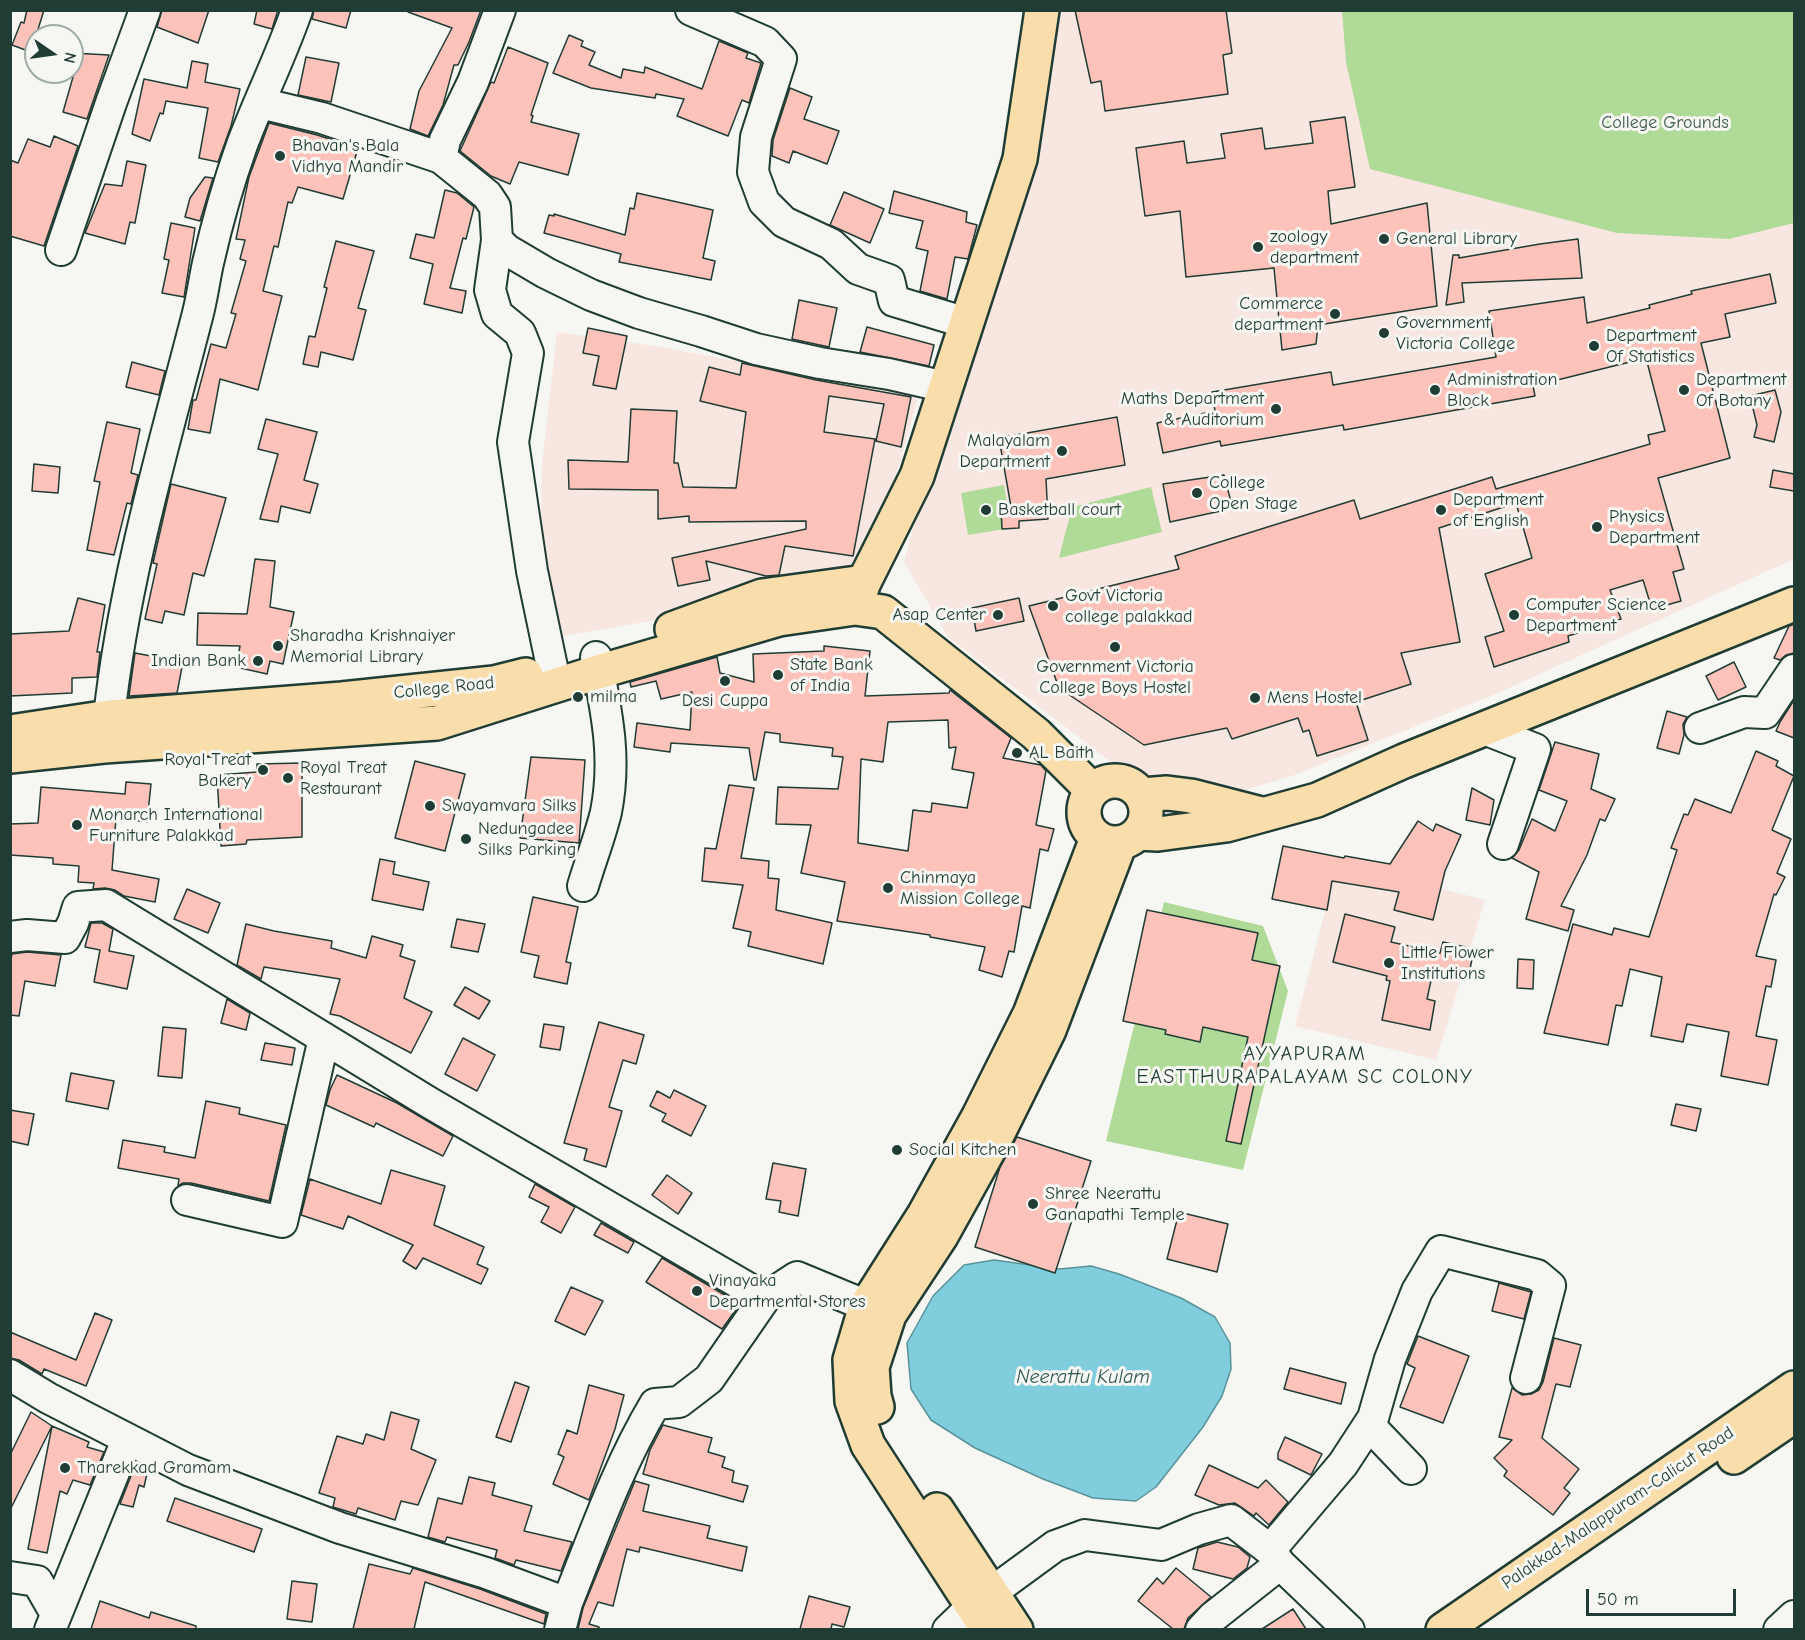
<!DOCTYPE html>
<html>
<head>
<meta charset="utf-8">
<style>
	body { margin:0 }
	#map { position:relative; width:1805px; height:1640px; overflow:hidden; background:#f6f6f2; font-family:"Comic Neue",sans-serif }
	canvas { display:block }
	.frame { position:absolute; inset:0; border:12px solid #1f3d34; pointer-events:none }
	.north { position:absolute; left:24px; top:24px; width:60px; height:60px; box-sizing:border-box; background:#f6f6f2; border:2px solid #a0aca6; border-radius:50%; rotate:103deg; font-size:16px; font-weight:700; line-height:24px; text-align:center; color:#1f3d34 }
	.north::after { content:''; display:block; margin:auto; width:21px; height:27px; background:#1f3d34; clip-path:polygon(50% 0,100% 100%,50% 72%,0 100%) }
	.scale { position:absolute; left:1586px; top:1589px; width:150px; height:27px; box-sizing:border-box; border:3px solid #1f3d34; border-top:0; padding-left:8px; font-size:18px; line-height:21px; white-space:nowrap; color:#1f3d34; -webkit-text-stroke:4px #f6f6f2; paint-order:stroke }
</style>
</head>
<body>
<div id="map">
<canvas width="1805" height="1640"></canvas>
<div class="frame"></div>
<div class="north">N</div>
<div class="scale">50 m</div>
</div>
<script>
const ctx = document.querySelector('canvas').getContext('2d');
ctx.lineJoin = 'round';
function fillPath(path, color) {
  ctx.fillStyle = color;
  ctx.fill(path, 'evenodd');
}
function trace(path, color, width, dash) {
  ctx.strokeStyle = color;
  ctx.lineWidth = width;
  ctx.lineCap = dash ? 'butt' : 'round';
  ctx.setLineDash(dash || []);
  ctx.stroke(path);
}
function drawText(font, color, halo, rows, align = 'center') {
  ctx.font = font + ' "Comic Neue",sans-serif';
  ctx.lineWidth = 6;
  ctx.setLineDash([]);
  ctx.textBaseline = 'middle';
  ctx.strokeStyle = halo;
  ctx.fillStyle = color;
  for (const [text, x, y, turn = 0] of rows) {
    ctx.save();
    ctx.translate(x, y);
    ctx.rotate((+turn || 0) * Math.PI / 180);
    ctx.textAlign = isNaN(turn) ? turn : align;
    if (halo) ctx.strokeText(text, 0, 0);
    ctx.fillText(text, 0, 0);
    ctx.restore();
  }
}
fillPath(new Path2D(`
	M1052 11H1794V559L1491 696 1292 776 1214 799 1162 801 948 637 904 562Z
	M557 332 655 346 919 394 898 469 878 522 848 572 668 618 552 638 540 554 542 465Z
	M1338 862 1485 900 1436 1060 1295 1026Z`), '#f8e6e1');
fillPath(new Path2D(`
	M1342 11H1794V223L1729 239 1617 233 1370 169 1346 62Z
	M1004 485 1011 528 968 535 961 493Z
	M1151 487 1162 532 1059 558 1072 507Z
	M1164 902 1263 926 1288 991 1243 1170 1106 1141Z`), '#b0da97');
const water = new Path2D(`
	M994 1260 1060 1269 1091 1266 1119 1274 1181 1298 1215 1317 1230 1343 1231 1369 1222 1396 1203 1427 1156 1487 1136 1501 1093 1498 1043 1479 975 1448 931 1420 911 1389 907 1343 933 1296 964 1265Z`);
fillPath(water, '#80cdde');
trace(water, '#59939a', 1.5);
const building = new Path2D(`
	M27 10H44L36 36V54L12 45 21 22 24 23Z
	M162 10H209L198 43 157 27Z
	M257 10H278L272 29 254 24Z
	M314 10H351L346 28 312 19Z
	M409 10H481L469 42 458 65H454L443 105 428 136 410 129 419 91 452 28 408 12Z
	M1075 10H1226L1232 53 1223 55 1228 94 1105 111 1101 81 1091 83Z
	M569 35 583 41 581 46 595 52 589 65 621 78 623 69 644 73 645 67 702 89 719 41 748 53 746 58 761 63 749 103 742 100 728 136 677 116 684 99 656 94 655 98 591 88 553 73Z
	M508 47 548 63 531 115 533 116 531 122 579 134 568 175 519 162 510 184 491 176 460 151 491 82 494 83Z
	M72 53 109 55 87 119 63 112 73 77Z
	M306 57 339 63 331 102 298 95Z
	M192 61 208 64 205 82 240 89 231 126 218 162 199 158 208 108 166 101 163 114 160 113 150 141 132 134 144 79 187 88Z
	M790 88 812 97 804 119 839 131 827 164 793 151 789 163 772 156 773 140Z
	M1345 117 1355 187 1328 191 1331 224 1427 203 1437 306 1318 325 1316 344 1282 350 1274 268 1186 277 1180 211 1145 216 1136 148 1184 141 1187 163 1225 158 1221 134 1262 128 1265 149 1313 143 1310 122Z
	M269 123 317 135 358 148 343 199 298 187 292 203 288 202 278 247 274 246 263 291 282 296 258 390 220 379 210 433 188 429 193 400H196L211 344 226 348 236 314 231 313 246 261 240 259 245 240 236 239 249 177Z
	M54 136 78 146 44 246 10 236V160L18 163 28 139 50 147Z
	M127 161 146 165 135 223 130 222 125 244 85 233 105 184 122 186Z
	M205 177 213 178 200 221 185 217 190 198Z
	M445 190 457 193 474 207 466 239 463 238 450 288 466 291 462 313 424 304 433 264 410 258 416 234 434 238Z
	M894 191 967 212 966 222 977 225 968 259 955 257 947 299 920 291 928 251 916 248 923 221 889 213Z
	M844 192 884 209 870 243 830 225Z
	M637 193 713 210 703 258 715 261 711 280 619 262 621 254 544 233 549 215 554 216V214L625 235 630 208 634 209Z
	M171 223 195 228 184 297 162 293 169 260 164 259Z
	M1578 239 1582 278 1462 283 1464 302 1446 305 1453 255H1459V258L1540 244Z
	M336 241 374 251 358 308 366 310 353 360 321 352 318 367 303 364 309 336 315 337 327 288 324 287Z
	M1770 274 1776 303 1725 314 1730 337 1701 343 1730 458 1658 478 1684 569 1673 572 1681 601 1652 609 1643 580 1610 590 1621 619 1568 636 1569 642 1494 667 1485 637 1504 631 1485 574 1532 558 1516 503 1439 528 1460 642 1401 653 1411 684 1356 702 1368 740 1317 756 1309 730 1303 732 1298 718 1232 739 1227 728 1144 745 1059 688 1029 606 1179 569 1175 556 1354 500 1360 519 1492 477 1496 489 1650 444 1648 435 1665 431 1646 358 1533 386 1535 396 1344 430 1343 425 1221 446 1220 441 1163 453 1157 423 1215 411 1212 392 1331 372 1333 385 1496 357 1489 311 1584 297 1587 323 1650 308 1649 305 1692 294 1691 291Z
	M799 300 837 308 829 347 792 339Z
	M867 327 934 345 929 366 860 352Z
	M588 328 627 336 616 389 593 385 599 356 583 353Z
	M132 362 165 371 159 395 126 387Z
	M742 363 816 380 911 397 901 447 876 441 884 404 829 396 824 432 875 439 853 556 785 546 779 575 766 576 706 561 710 580 678 586 672 558 806 529V521L689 522V516L658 519V490L569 489 568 460 628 462 631 409 677 411 674 463H678L683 487 736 488 746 412 700 401 709 367 740 375Z
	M1775 390 1781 412 1774 442 1754 437 1757 425 1750 396Z
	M1117 417 1125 465 1046 479 1048 519 1019 521V528L1002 529 1001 508 1011 507 999 438Z
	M266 419 317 432 304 480 318 484 310 513 281 506 278 522 260 519 278 454 258 449Z
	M107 422 140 429 131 473 138 475 131 504 127 503 114 555 87 550 100 482 94 481Z
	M34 464 60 467 58 493 32 491Z
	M1773 470 1794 474V491L1770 487Z
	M1224 475 1231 502 1230 509 1170 522 1163 484Z
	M171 484 226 498 204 576 193 573 184 615 165 611 162 623 145 619 157 564 153 563Z
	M255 559 275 561 270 607 294 612 283 664 270 661 267 674 236 667 240 646 197 645 198 613 247 614Z
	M78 598 105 605 97 652H100L97 677 72 678V693L10 696V634L69 631Z
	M1019 598 1024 621 976 631 972 608Z
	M1794 624V653L1786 655 1780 660 1774 658 1789 626Z
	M824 646 870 651 865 696 949 693 950 690 1011 738 1003 758 1041 765 1046 771 1036 825 1054 829 1048 851 1040 849 1030 908 1022 906 1014 952 1009 951 1002 977 979 970 985 947 930 937V935L837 921 845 882 801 873 811 825 776 824 778 787 838 789 843 757 832 756 833 748 780 742V734L765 732 756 780H754L749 748 671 743 670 752 634 747 637 723 690 730 692 692 661 699 656 681 631 687 630 682 717 657 720 673 754 682 753 654 824 651ZM948 720 949 748 956 747 952 769 974 773 967 808 932 803 931 812 913 810 908 851 858 843 861 759 883 762 888 722Z
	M135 653 183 662 177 693 129 696Z
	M1734 662 1746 687 1718 700 1706 676Z
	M1794 700V738L1776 731 1780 722Z
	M1667 711 1687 717 1683 724 1684 735 1679 754 1657 748Z
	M1555 742 1599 754 1591 789 1615 799 1605 821 1600 819 1587 855 1561 906 1574 910 1568 931 1526 919 1539 872 1512 858 1519 850 1532 819 1555 831 1567 801 1539 790Z
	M1756 751 1778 761 1776 766 1794 776 1772 830 1791 839 1777 873 1785 877 1776 895 1774 894 1756 956 1776 960 1771 987 1766 986 1756 1036 1777 1040 1768 1085 1721 1076 1729 1032 1687 1024 1683 1042 1651 1036 1662 977 1630 969 1622 1006 1616 1005 1608 1045 1544 1033 1573 924 1612 935 1614 928 1649 937 1677 850 1671 848 1684 814 1688 815 1695 799 1731 813Z
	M531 757 585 760 579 843 520 838Z
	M415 761 465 774 445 851 395 838Z
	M302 763V837L247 840 246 844 221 846 217 775 257 772V764Z
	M126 782 151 784 147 822 116 818 112 870 159 879 155 902 124 896 115 890 105 888 93 889 94 883 78 882 79 866 53 864V858L10 855V824L38 823 41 787 125 794Z
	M729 785 754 788 741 858 769 861 768 878 779 879 776 910 832 923 823 964 748 946 751 932 733 928 743 885 702 881 705 848 716 849Z
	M1472 788 1494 800 1490 825 1466 820Z
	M1418 821 1433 831 1436 824 1461 835 1445 871 1433 920 1394 910 1399 892 1332 881 1327 910 1272 899 1283 846 1344 858 1345 856 1390 864Z
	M380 859 395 862 393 874 429 882 423 910 372 900Z
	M187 889 220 903 208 933 174 919Z
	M533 897 578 907 566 962 571 963 567 984 534 977 539 956 521 952Z
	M1147 910 1258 933 1252 960 1280 966 1241 1144 1226 1141 1248 1037 1203 1027 1200 1042 1165 1034 1166 1030 1123 1021Z
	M1345 914 1395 927 1391 942 1440 953 1443 942 1474 949 1469 974 1434 967 1427 999 1435 1001 1430 1030 1382 1020 1390 981 1386 980 1387 976 1333 962Z
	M457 919 485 924 478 952 451 947Z
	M91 923H102L113 929 109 951 134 956 127 989 94 982 100 950 85 947Z
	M246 924 274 931 332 941 331 948 366 958 372 936 403 945 400 956 415 961 404 998 432 1012 411 1053 340 1016 330 1014 340 979 264 967 261 979 237 965Z
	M27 952 61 955 55 986 25 981 19 1016 10 1015V964L12 954Z
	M1518 959 1534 960 1533 989 1517 988Z
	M465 987 490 1001 479 1019 454 1005Z
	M227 999 250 1013 246 1030 221 1023Z
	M599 1022 644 1035 636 1064 623 1060 609 1107 622 1111 606 1167 584 1160 587 1149 564 1143Z
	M544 1024 564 1027 560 1050 540 1047Z
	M163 1027 186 1029 182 1078 158 1076Z
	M463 1038 495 1055 477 1091 445 1074Z
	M265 1043 295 1048 292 1065 261 1060Z
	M71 1073 114 1081 108 1109 66 1101Z
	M337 1075 397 1103 453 1136 443 1156 376 1123 374 1127 326 1105 330 1090Z
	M674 1090 706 1106 691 1136 662 1121 666 1114 650 1106 657 1091 670 1098Z
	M206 1101 240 1108 239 1114 286 1125 269 1201 191 1183H183L178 1186 179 1179 118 1168 123 1140 165 1147 164 1152 195 1158Z
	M1676 1104 1701 1109 1696 1131 1671 1125Z
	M10 1110 34 1114 28 1145 10 1141Z
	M1017 1137 1091 1161 1055 1273 975 1247 1000 1167Z
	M773 1163 806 1169 798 1216 779 1212 781 1201 766 1199Z
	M391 1170 445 1186 434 1225 484 1247 477 1264 488 1269 481 1284 423 1258 416 1269 403 1261 413 1245 348 1216 343 1229 301 1215 310 1179 381 1204Z
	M667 1175 692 1193 678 1214 652 1195Z
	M535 1184 575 1207 561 1233 541 1222 549 1207 529 1197Z
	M1179 1212 1228 1224 1217 1272 1167 1259Z
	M601 1223 634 1242 628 1253 594 1235Z
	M662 1258 740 1304 722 1329 646 1282Z
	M1499 1283 1531 1292 1524 1319 1492 1311Z
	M571 1287 603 1301 585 1335 555 1321Z
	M95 1313 112 1320 86 1386 44 1369 42 1374 19 1360 10 1358V1332L76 1360Z
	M1418 1336 1469 1356 1443 1423 1400 1407 1415 1368 1407 1364Z
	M1554 1338 1581 1345 1570 1387 1556 1384 1542 1438 1579 1469 1564 1488 1570 1493 1553 1515 1504 1476 1507 1471 1494 1458 1512 1440 1499 1437 1512 1388 1522 1395 1531 1394 1539 1390 1543 1382Z
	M1290 1368 1346 1383 1341 1404 1284 1389Z
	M515 1382 529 1387 511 1442 496 1437Z
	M589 1385 624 1395 615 1429 589 1500 553 1484 564 1457 558 1454 567 1430 577 1434Z
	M31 1412 52 1426 10 1510V1455Z
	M391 1412 419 1420 411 1449 436 1460 418 1505 401 1501 395 1520 358 1508 356 1514 333 1507 335 1498 319 1493 337 1436 363 1444 366 1434 384 1440Z
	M663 1425 712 1438 708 1452 725 1457 722 1467 734 1471 732 1482 748 1486 743 1502 643 1474 650 1450Z
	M52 1426 89 1442 87 1447 104 1452 90 1485 73 1480 67 1494 60 1491 47 1553 28 1549Z
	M1285 1437 1322 1454 1311 1475 1278 1459V1453Z
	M136 1463 148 1469 144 1487 139 1485 133 1507 120 1504Z
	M1209 1465 1258 1488 1266 1480 1288 1502 1269 1525 1256 1513 1254 1516 1235 1503 1219 1505 1195 1495Z
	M469 1477 495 1483 492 1495 532 1506 524 1531 572 1542 561 1571 516 1560 514 1565 495 1558 497 1550 447 1537 445 1542 428 1537 438 1498 462 1504Z
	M635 1481 649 1485 643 1511 710 1526 707 1538 747 1547 742 1571 640 1547 639 1552 627 1549 613 1606 598 1602 589 1624 599 1627V1629H578L583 1608Z
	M175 1498 262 1529 254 1552 167 1521Z
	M1217 1542 1238 1547 1250 1557 1247 1568 1233 1579 1193 1569 1198 1548Z
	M369 1564 410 1574 413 1568 480 1589 546 1614 544 1624 425 1582 414 1629H353Z
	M1176 1568 1211 1597 1188 1618 1184 1629H1173L1138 1601 1157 1578 1163 1584Z
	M292 1581 317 1584 312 1622 287 1619Z
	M809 1596 850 1607 844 1627 832 1624 831 1629H800Z
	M100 1601 149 1618 151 1612 196 1626V1629H91Z
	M1293 1609 1306 1629H1262Z`);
fillPath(building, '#fdc2ba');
trace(building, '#1f3d34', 1.5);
const minor = new Path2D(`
	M500 10 473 82 445 140 441 158 487 195 495 207 497 240 507 250 546 273 591 295 639 313 701 331 756 349 820 363 889 374 946 387
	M691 10 765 42 781 59 756 137 753 172 764 202 784 222 831 244 858 269 889 280 894 301 967 323
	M260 103 322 118 441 158
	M497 240 490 290 497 314 520 333 528 353 513 442 532 571 552 667
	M61 250 111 103 145 10
	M109 717C124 580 163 449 197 317 202 299 204 281 208 263 217 223 228 184 242 145 259 100 281 56 297 10
	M1700 728 1744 712 1765 713 1794 670
	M1484 729 1535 749 1503 844
	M583 886C590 862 600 837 606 812 617 757 606 710 596 657
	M10 937 27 935 65 938 73 923 78 907 106 905 430 1103 765 1298
	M187 1200 282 1222 324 1038
	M10 1375 48 1398 188 1470 340 1528 486 1573 567 1603C594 1535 618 1466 655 1404L679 1402 709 1379 765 1298 797 1277 889 1315
	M1369 1425 1411 1469
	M1270 1550 1343 1464 1373 1418 1390 1359 1417 1291 1441 1251 1537 1275 1550 1286 1526 1378
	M10 1577 37 1581 56 1614
	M50 1630 127 1440
	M560 1630 567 1603
	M948 1630 973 1606 1055 1546 1085 1535 1161 1545 1199 1529 1231 1520 1270 1550 1280 1564 1349 1630
	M1201 1630 1213 1617 1280 1564
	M1779 1630 1794 1616`);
const major = new Path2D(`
	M857 601 864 582 917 476 1020 159 1042 10
	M672 629 762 596 864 582
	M10 732 109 717 342 699 494 683 526 675
	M10 756 104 746 437 723 598 672 779 619 855 608 883 612 1036 734 1092 790
	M1084 812a31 31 0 1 1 62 0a31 31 0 1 1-62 0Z
	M1142 795 1167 793 1191 796 1261 814
	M1138 833 1158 834 1226 825 1317 800 1404 761 1794 604
	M877 1407 874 1396 872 1367 889 1315 941 1236 997 1135 1049 1030 1120 843
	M937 1510 1016 1630
	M988 1630 868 1445 852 1401 850 1360 866 1306 924 1215 979 1116 1030 1014 1097 838`);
const highway = new Path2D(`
	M1734 1457 1794 1416
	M1443 1630 1794 1388`);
trace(minor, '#1f3d34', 34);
trace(major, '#1f3d34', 38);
trace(highway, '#1f3d34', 38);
trace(minor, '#f6f6f2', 30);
trace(major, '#f9deab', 33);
trace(highway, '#f9deab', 33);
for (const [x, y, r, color] of [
	[280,156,6,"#1f3d34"],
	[1384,239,6,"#1f3d34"],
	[1258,247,6,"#1f3d34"],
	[1335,314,6,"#1f3d34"],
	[1384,333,6,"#1f3d34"],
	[1594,346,6,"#1f3d34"],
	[1435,390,6,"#1f3d34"],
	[1684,390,6,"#1f3d34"],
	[1276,409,6,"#1f3d34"],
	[1062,451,6,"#1f3d34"],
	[1197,493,6,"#1f3d34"],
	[986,510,6,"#1f3d34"],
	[1441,510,6,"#1f3d34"],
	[1597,527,6,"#1f3d34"],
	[1053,606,6,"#1f3d34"],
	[998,615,6,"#1f3d34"],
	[1514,615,6,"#1f3d34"],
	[278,646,6,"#1f3d34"],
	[1115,647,6,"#1f3d34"],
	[258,661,6,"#1f3d34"],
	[778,675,6,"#1f3d34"],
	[725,681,6,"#1f3d34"],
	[578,697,6,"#1f3d34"],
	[1255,698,6,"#1f3d34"],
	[1017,753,6,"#1f3d34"],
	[263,770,6,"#1f3d34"],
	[288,778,6,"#1f3d34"],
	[430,806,6,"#1f3d34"],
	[77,825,6,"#1f3d34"],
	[466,839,6,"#1f3d34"],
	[888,888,6,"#1f3d34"],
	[1389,963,6,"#1f3d34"],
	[897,1150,6,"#1f3d34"],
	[1033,1204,6,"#1f3d34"],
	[697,1291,6,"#1f3d34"],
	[65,1468,6,"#1f3d34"]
]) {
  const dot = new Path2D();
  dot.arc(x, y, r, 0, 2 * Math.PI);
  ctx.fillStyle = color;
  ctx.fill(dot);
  trace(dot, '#f6f6f2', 2);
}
drawText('18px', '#3c5c48', '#f6f6f2', [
	["College Grounds",1665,123]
]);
drawText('18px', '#1f3d34', '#f6f6f2', [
	["Bhavan's Bala",292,146],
	["Vidhya Mandir",292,167],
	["zoology",1270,237],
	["department",1270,258],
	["General Library",1396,239],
	["Commerce",1323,304,"right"],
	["department",1323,325,"right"],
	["Government",1396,323],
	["Victoria College",1396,344],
	["Department",1606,336],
	["Of Statistics",1606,357],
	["Administration",1447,380],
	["Block",1447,401],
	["Department",1696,380],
	["Of Botany",1696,401],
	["Maths Department",1264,399,"right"],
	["& Auditorium",1264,420,"right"],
	["Malayalam",1050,441,"right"],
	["Department",1050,462,"right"],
	["College",1209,483],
	["Open Stage",1209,504],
	["Department",1453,500],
	["of English",1453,521],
	["Basketball court",998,510],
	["Physics",1609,517],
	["Department",1609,538],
	["Govt Victoria",1065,596],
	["college palakkad",1065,617],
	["Computer Science",1526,605],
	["Department",1526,626],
	["Asap Center",986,615,"right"],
	["Sharadha Krishnaiyer",290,636],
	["Memorial Library",290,657],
	["Indian Bank",246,661,"right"],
	["State Bank",790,665],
	["of India",790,686],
	["Government Victoria",1115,667,"center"],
	["College Boys Hostel",1115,688,"center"],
	["milma",590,697],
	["Mens Hostel",1267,698],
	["Desi Cuppa",725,701,"center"],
	["AL Baith",1029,753],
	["Royal Treat",251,760,"right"],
	["Bakery",251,781,"right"],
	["Royal Treat",300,768],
	["Restaurant",300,789],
	["Swayamvara Silks",442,806],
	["Monarch International",89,815],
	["Furniture Palakkad",89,836],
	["Nedungadee",478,829],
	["Silks Parking",478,850],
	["Chinmaya",900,878],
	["Mission College",900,899],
	["Little Flower",1401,953],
	["Institutions",1401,974],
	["Social Kitchen",909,1150],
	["Shree Neerattu",1045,1194],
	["Ganapathi Temple",1045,1215],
	["Vinayaka",709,1281],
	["Departmental Stores",709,1302],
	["Tharekkad Gramam",77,1468]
], 'left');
drawText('18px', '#1f3d34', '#f6f6f2', [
	["College Road",444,688,-6],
	["Palakkad-Malappuram-Calicut Road",1618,1508,-34]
]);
ctx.letterSpacing = '1.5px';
drawText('20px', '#1f3d34', '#f6f6f2', [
	["AYYAPURAM",1305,1054],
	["EASTTHURAPALAYAM SC COLONY",1305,1077]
]);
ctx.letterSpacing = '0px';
drawText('italic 20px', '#325a56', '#f6f6f2', [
	["Neerattu Kulam",1083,1377]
]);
</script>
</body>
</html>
